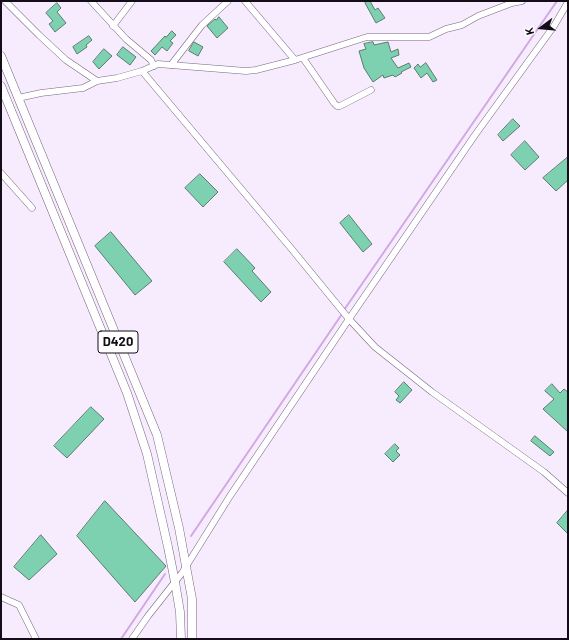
<!DOCTYPE html>
<html>
<head>
<meta charset="utf-8">
<style>
	body { margin:0 }
	#map { position:relative; width:569px; height:640px; overflow:hidden; background:#f7ebfe; font-family:Barlow,sans-serif }
	canvas { display:block }
	.frame { position:absolute; inset:0; border:2px solid #140d18; pointer-events:none }
	.north { position:absolute; left:521px; top:8px; width:40px; height:40px; -webkit-text-stroke:3px #fdfefd; paint-order:stroke; rotate:254deg; font-size:11px; font-weight:700; line-height:16px; text-align:center; color:#140d18 }
	.north::after { content:''; display:block; margin:auto; width:14px; height:18px; background:#140d18; clip-path:polygon(50% 0,100% 100%,50% 72%,0 100%) }
</style>
</head>
<body>
<div id="map">
<canvas width="569" height="640"></canvas>
<div class="frame"></div>
<div class="north">K</div>
</div>
<script>
const ctx = document.querySelector('canvas').getContext('2d');
ctx.lineJoin = 'round';
function trace(path, color, width, dash) {
  ctx.strokeStyle = color;
  ctx.lineWidth = width;
  ctx.lineCap = dash ? 'butt' : 'round';
  ctx.setLineDash(dash || []);
  ctx.stroke(path);
}
function fillPath(path, color) {
  ctx.fillStyle = color;
  ctx.fill(path, 'evenodd');
}
function drawText(font, color, halo, rows, align = 'center') {
  ctx.font = font + ' Barlow,sans-serif';
  ctx.lineWidth = 3;
  ctx.setLineDash([]);
  ctx.textBaseline = 'middle';
  ctx.strokeStyle = halo;
  ctx.fillStyle = color;
  for (const [text, x, y, turn = 0] of rows) {
    ctx.save();
    ctx.translate(x, y);
    ctx.rotate((+turn || 0) * Math.PI / 180);
    ctx.textAlign = isNaN(turn) ? turn : align;
    if (halo) ctx.strokeText(text, 0, 0);
    ctx.fillText(text, 0, 0);
    ctx.restore();
  }
}
trace(new Path2D(`
	M344 310 557 1
	M191 536 342 314
	M121 639 165 574`), '#d1a8e4', 2);
const building = new Path2D(`
	M368 1H370L375 10 378 8 385 18 376 23 365 3Z
	M57 3 61 8 57 12 66 23 55 32 49 24 53 21 46 13Z
	M219 17 228 28 217 38 207 26 215 19 216 20Z
	M172 31 176 35 170 41 173 43 167 51 162 47 155 55 151 51 165 36 166 37Z
	M89 36 92 40 86 45 87 47 77 54 73 47Z
	M194 42 203 47 198 56 189 51Z
	M373 42 374 45 388 42 391 52 398 49 399 55 391 58 398 68 409 63 411 67 401 72 402 73 395 77 393 75 384 78 383 75 373 82 364 68 359 51 366 49 364 44Z
	M123 47 136 57 130 65 117 55Z
	M104 49 112 56 99 69 93 62Z
	M426 63 437 80 433 82 427 73 421 78 414 68 418 64 420 67Z
	M513 119 520 126 503 141 498 135Z
	M525 141 539 157 525 170 511 155Z
	M568 157V180L556 191 543 178Z
	M200 174 218 192 203 207 185 188Z
	M349 215 372 244 363 252 340 223Z
	M111 232 152 281 135 295 95 246Z
	M237 249 255 268 252 271 271 292 261 302 224 262Z
	M404 382 412 390 400 403 396 400 399 396 395 392Z
	M552 384 560 393 564 389 568 392V432L543 409 554 399 545 391Z
	M91 407 104 419 67 458 54 446Z
	M535 436 554 452 550 456 531 441Z
	M395 444 399 448 396 451 400 455 393 462 385 454Z
	M105 501 166 566 135 602 77 536Z
	M568 510V534L557 523Z
	M41 535 57 554 29 580 14 567Z`);
fillPath(building, '#7ed1b0');
trace(building, '#5a7d6e', 1);
const minor = new Path2D(`
	M5 1 39 35 66 60 97 81 117 78 142 71 158 64 246 71 256 70 295 60 367 37H429L446 29 462 25 478 16 512 3 522 1
	M91 1 126 39 151 60 154 66
	M245 1 295 60
	M113 26 132 1
	M303 58 334 103 337 106H340L371 90
	M171 65 202 25 228 1
	M142 71 290 247 349 319 375 347 432 392 544 472 568 493
	M18 98 41 93 83 88 97 81
	M1 173 32 208
	M1 597 19 605 36 639
	M132 639 148 616 182 573 230 496 349 319 475 135 554 26 568 2`);
const major = new Path2D(`
	M1 56 157 435 179 528 192 599V639
	M1 86 127 393 147 454 168 547 175 582 180 612 181 639`);
trace(minor, '#786681', 7);
trace(major, '#786681', 9);
trace(minor, '#fff', 6);
trace(major, '#fff', 8);
for (const [x, y, w] of [
	[118,342,40]
]) {
  const box = new Path2D();
  box.roundRect(x - w / 2, y - 11, w, 22, 3);
  ctx.fillStyle = '#fdfefd';
  ctx.fill(box);
  trace(box, '#140d18', 1);
}
drawText('bold 13px', '#140d18', null, [
	["D420",118,342]
]);
</script>
</body>
</html>
